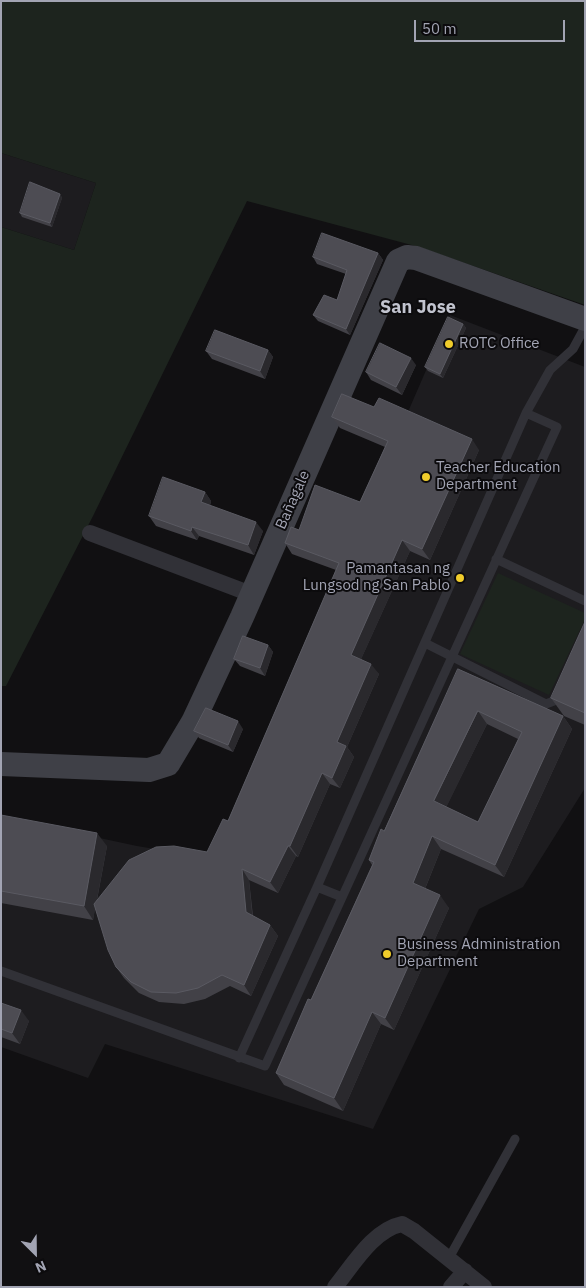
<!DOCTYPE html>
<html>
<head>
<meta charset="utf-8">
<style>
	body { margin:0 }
	#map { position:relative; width:586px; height:1288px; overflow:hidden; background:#111012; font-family:"IBM Plex Sans",sans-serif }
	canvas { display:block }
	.frame { position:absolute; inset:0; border:2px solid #a2a4b3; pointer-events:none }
	.north { position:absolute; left:10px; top:1228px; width:50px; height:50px; -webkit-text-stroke:4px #0c0b0d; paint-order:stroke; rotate:157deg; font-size:14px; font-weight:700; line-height:20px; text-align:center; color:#a2a4b3 }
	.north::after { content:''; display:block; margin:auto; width:18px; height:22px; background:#a2a4b3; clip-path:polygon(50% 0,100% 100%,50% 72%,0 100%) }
	.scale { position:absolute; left:414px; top:20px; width:151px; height:22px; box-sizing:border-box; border:2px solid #a2a4b3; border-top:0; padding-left:6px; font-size:15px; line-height:18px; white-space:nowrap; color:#a2a4b3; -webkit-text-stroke:4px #0c0b0d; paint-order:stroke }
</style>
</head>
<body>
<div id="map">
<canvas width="586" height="1288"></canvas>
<div class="frame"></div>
<div class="north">N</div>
<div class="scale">50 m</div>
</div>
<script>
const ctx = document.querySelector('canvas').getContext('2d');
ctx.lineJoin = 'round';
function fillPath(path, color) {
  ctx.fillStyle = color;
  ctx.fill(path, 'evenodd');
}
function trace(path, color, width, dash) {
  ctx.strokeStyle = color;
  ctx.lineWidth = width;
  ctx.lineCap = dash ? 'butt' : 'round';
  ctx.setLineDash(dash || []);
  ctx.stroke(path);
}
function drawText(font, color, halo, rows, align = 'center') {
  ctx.font = font + ' "IBM Plex Sans",sans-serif';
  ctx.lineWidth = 4;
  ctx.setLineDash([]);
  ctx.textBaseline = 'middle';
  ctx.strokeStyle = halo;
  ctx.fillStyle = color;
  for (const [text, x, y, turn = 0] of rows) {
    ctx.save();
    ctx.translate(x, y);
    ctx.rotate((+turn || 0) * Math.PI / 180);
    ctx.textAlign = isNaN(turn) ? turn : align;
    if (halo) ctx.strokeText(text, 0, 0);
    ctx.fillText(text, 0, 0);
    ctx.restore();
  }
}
fillPath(new Path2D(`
	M1 153 96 183 74 250 1 227Z
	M450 315 585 367V788L523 887 479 909 373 1129 105 1044 88 1078 1 1047V817L137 846 214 859Z`), '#1d1c1f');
fillPath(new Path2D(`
	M1 1H585V305L419 247 247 201 93 516 6 686H1V227L74 250 96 183 1 153Z
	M498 573 585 613V619L549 695 460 654Z`), '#1d241e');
trace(new Path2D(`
	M496 559 585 601
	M425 643 546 704 559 699 561 695
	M317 887 342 897
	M1 971 265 1066 557 427 526 413
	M239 1058 317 887 526 413 550 370 573 349 585 327
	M449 1258 515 1139`), '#313137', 9);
trace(new Path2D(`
	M90 533 251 594
	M335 1287C353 1265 373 1230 402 1224L414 1231 484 1287
	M451 1287 465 1271`), '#313137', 16);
trace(new Path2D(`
	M1 764 149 770 168 764 193 722 242 617 398 261 407 257 416 258 585 319`), '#3f4047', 24);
fillPath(new Path2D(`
	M60 194 62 198 52 227 22 217 20 213Z
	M378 253 383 260 350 335 318 321 313 315 337 300 346 274 317 264 313 257Z
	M463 324 466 328 443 378 428 371 425 367Z
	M268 350 273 357 265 379 212 359 206 351Z
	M416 365 402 395 371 380 366 372Z
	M332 417 479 450 430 560 410 551 361 659 379 674 347 747 354 757 340 788 330 784 298 857 296 856 278 893 249 880 253 916 270 925 278 936 251 996 230 986 205 999 184 1004 159 1002 139 993 124 978 116 967 95 908 93 920 1 903V815L107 846 97 900 207 852 228 821 336 570 292 554 285 543 299 530 360 502 385 447 340 428Z
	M205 492 211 501 210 506 263 531 254 555 199 536 197 540 156 526 149 516Z
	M585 622V725L564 716 551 698Z
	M268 645 273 652 265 676 240 666 234 659Z
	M458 669 563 716 572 729 504 877 441 849 425 889 449 908 394 1030 381 1024 343 1111 284 1085 276 1073 311 1000 372 865 369 860 384 831ZM487 724 518 739 478 822 446 807Z
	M243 729 233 752 199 738 194 731Z
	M1 1003 29 1021 20 1044 1 1037Z`), '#424147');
fillPath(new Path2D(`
	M60 194 62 198 52 227 50 223Z
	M378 253 383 260 350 335 346 329Z
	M463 324 466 328 443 378 440 374Z
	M268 350 273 357 265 379 260 371Z
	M411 358 416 365 402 395 396 387Z
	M472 439 479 450 430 560 422 549Z
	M205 492 211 501 208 512 201 502Z
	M256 522 263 531 254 555 248 545Z
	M192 527 199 536 197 540 191 531Z
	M402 540 410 551 358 666 351 655Z
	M268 645 273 652 265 676 260 668Z
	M371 664 379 674 347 747 354 757 340 788 332 778 337 742Z
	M478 711 487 724 443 814 434 801Z
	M563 716 572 729 504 877 495 865Z
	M238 721 243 729 233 752 228 745Z
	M322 773 330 784 298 857 290 846Z
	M97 833 107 846 93 920 84 906Z
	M432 836 441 849 422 896 413 883Z
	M288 846 296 856 278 893 270 882Z
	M242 869 249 880 253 923 246 912Z
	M440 895 449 908 394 1030 385 1018Z
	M270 925 278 936 251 996 244 985Z
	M21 1010 29 1021 20 1044 12 1033Z
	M372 1012 381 1024 343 1111 334 1098Z`), '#2a292d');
const building = new Path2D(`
	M30 182 60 194 50 223 20 213Z
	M322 233 378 253 346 329 313 315 324 295 337 300 347 270 313 257Z
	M448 317 463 324 440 374 425 367Z
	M215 330 268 350 260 371 206 351Z
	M380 343 411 358 396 387 366 372Z
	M342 394 374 407 379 398 472 439 422 549 402 540 351 655 371 664 337 742 346 746 332 778 322 773 290 846H288L270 882 242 869 246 912 270 925 244 985 222 975 198 988 176 993 151 992 131 982 116 967 108 950 94 904 129 860 156 847 174 846 207 852 223 819 228 821 339 563 285 543 291 527 299 530 315 485 360 502 388 441 332 417Z
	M163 477 205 492 201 502 256 522 248 545 192 527 191 531 149 516Z
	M585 622V713L551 698Z
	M243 636 268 645 260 668 234 659Z
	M458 669 563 716 495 865 432 836 413 883 440 895 385 1018 372 1012 334 1098 276 1073 308 999 311 1000 374 862 369 860 381 829 384 831ZM478 711 522 732 478 822 434 801Z
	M206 708 238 721 228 745 194 731Z
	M1 815 97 833 84 906 1 891Z
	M1 1003 21 1010 12 1033 1 1029Z`);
fillPath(building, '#4d4c53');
trace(building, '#5a5a62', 1);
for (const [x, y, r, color] of [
	[449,344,5,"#f0cc2b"],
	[426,477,5,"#f0cc2b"],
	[460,578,5,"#f0cc2b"],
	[387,954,5,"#f0cc2b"]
]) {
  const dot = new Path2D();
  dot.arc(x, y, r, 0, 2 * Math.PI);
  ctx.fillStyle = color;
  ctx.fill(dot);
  trace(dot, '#0c0b0d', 2);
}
drawText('15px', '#a2a4b3', '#0c0b0d', [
	["ROTC Office",459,344],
	["Teacher Education",436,468],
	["Department",436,485],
	["Pamantasan ng",450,569,"right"],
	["Lungsod ng San Pablo",450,586,"right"],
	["Business Administration",397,945],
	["Department",397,962]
], 'left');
drawText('15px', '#a2a4b3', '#0c0b0d', [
	["Bañagale",293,500,-66]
]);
drawText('bold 18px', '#c2c4cf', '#0c0b0d', [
	["San Jose",418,308]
]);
</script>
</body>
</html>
